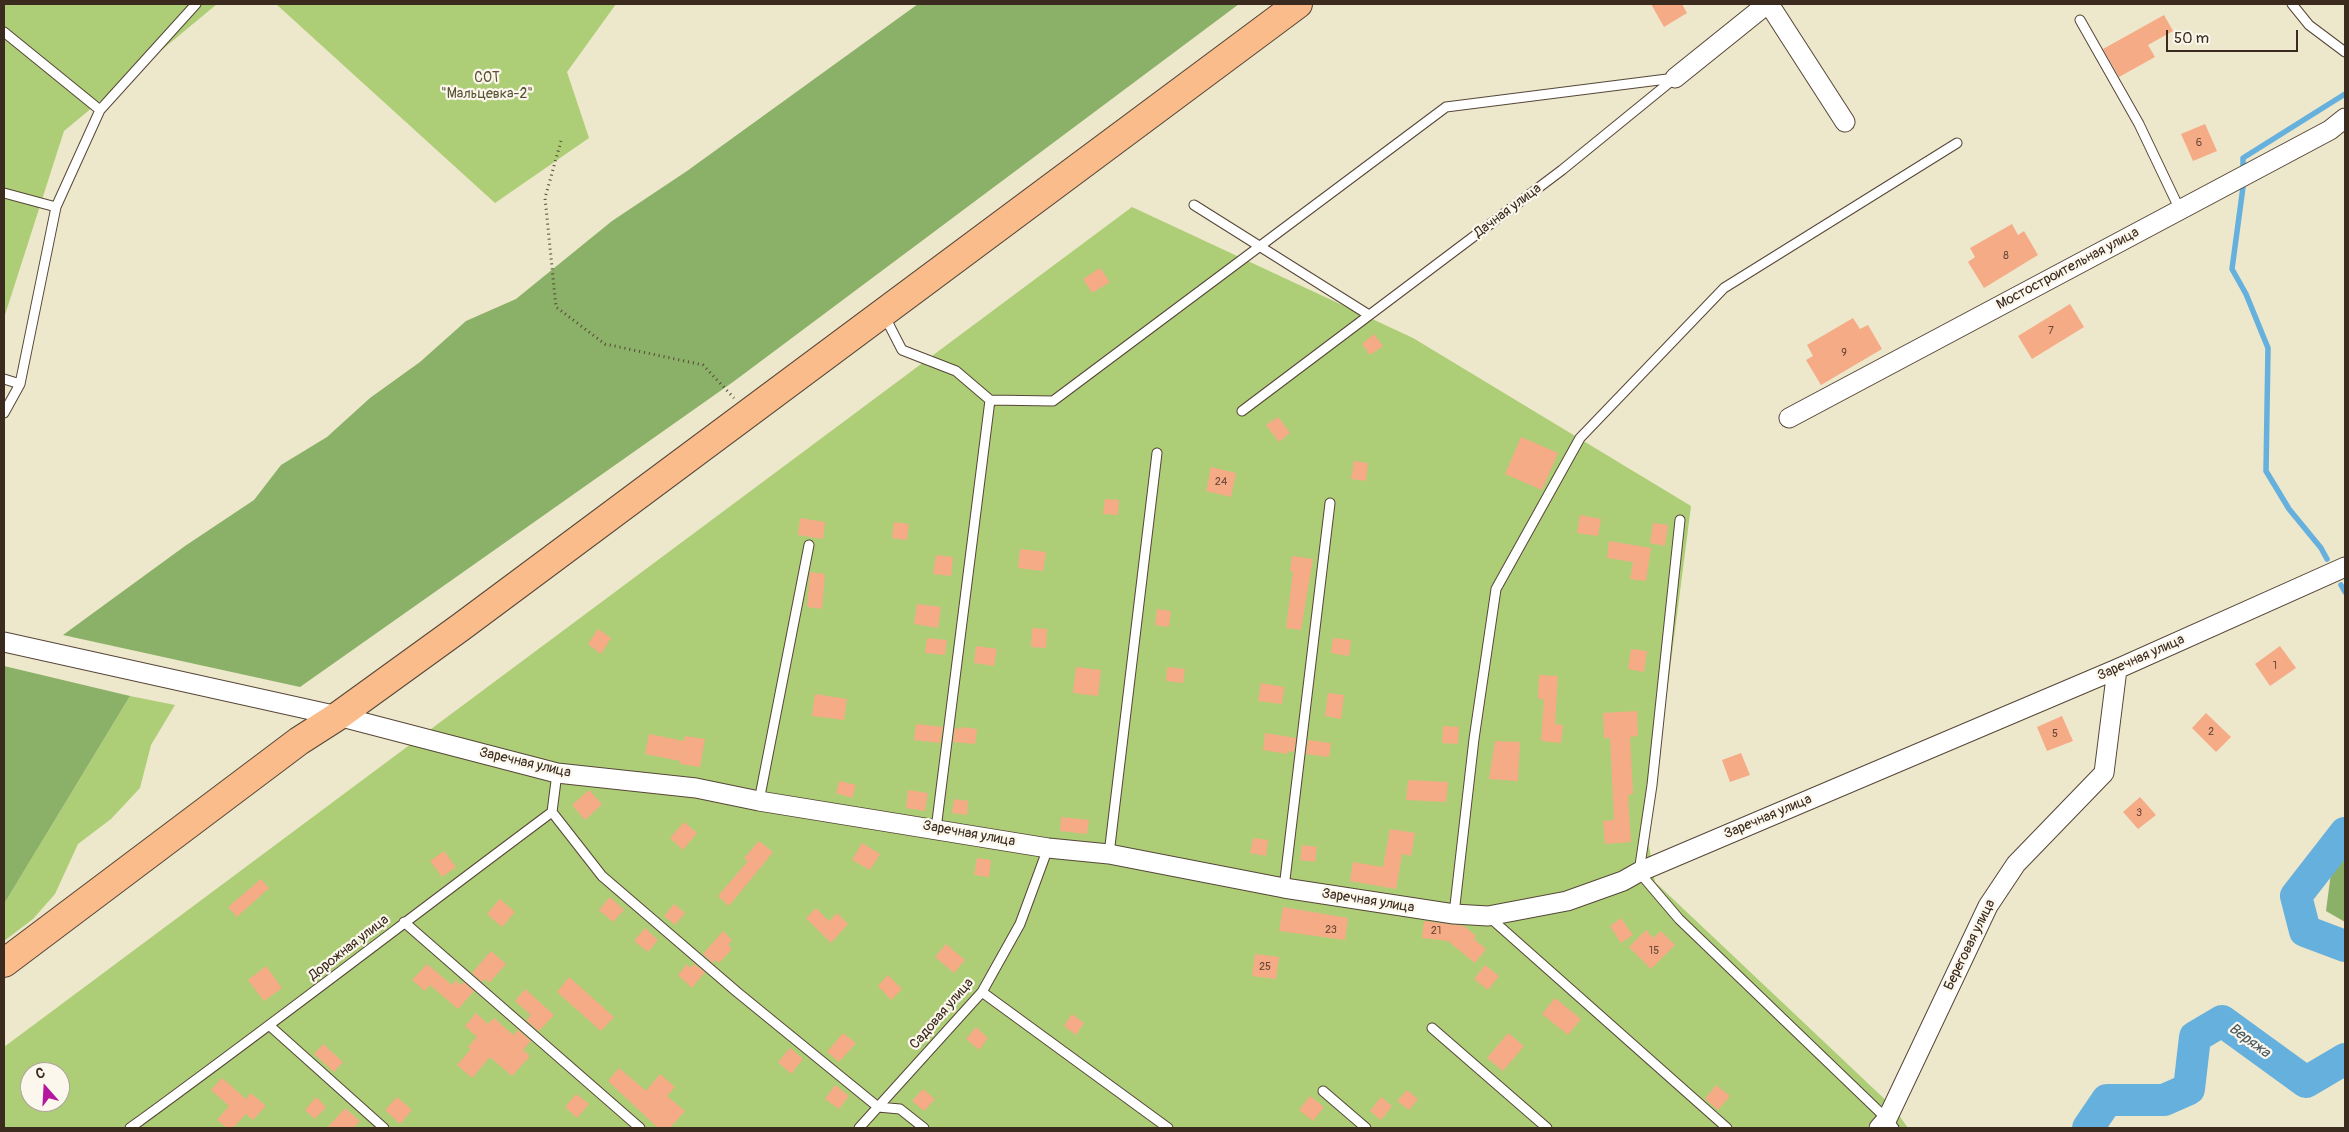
<!DOCTYPE html>
<html>
<head>
<meta charset="utf-8">
<style>
	body { margin:0 }
	#map { position:relative; width:2349px; height:1132px; overflow:hidden; background:#ede7cb; font-family:Pangolin,sans-serif }
	canvas { display:block }
	.frame { position:absolute; inset:0; border:5px solid #3b2a1e; pointer-events:none }
	.north { position:absolute; left:20px; top:1062px; width:50px; height:50px; box-sizing:border-box; background:#fbf7ec; border:1px solid #aea59a; border-radius:50%; rotate:341deg; font-size:14px; font-weight:700; line-height:20px; text-align:center; color:#3b2a1e }
	.north::after { content:''; display:block; margin:auto; width:18px; height:22px; background:#b5179e; clip-path:polygon(50% 0,100% 100%,50% 72%,0 100%) }
	.scale { position:absolute; left:2166px; top:30px; width:132px; height:22px; box-sizing:border-box; border:2px solid #3b2a1e; border-top:0; padding-left:6px; font-size:15px; line-height:18px; white-space:nowrap; color:#3b2a1e; -webkit-text-stroke:4px #fbf7ec; paint-order:stroke }
</style>
</head>
<body>
<div id="map">
<canvas width="2349" height="1132"></canvas>
<div class="frame"></div>
<div class="north">С</div>
<div class="scale">50 m</div>
</div>
<script>
const ctx = document.querySelector('canvas').getContext('2d');
ctx.lineJoin = 'round';
function fillPath(path, color) {
  ctx.fillStyle = color;
  ctx.fill(path, 'evenodd');
}
function trace(path, color, width, dash) {
  ctx.strokeStyle = color;
  ctx.lineWidth = width;
  ctx.lineCap = dash ? 'butt' : 'round';
  ctx.setLineDash(dash || []);
  ctx.stroke(path);
}
function drawText(font, color, halo, rows, align = 'center') {
  ctx.font = font + ' Pangolin,sans-serif';
  ctx.lineWidth = 4.5;
  ctx.setLineDash([]);
  ctx.textBaseline = 'middle';
  ctx.strokeStyle = halo;
  ctx.fillStyle = color;
  for (const [text, x, y, turn = 0] of rows) {
    ctx.save();
    ctx.translate(x, y);
    ctx.rotate((+turn || 0) * Math.PI / 180);
    ctx.textAlign = isNaN(turn) ? turn : align;
    if (halo) ctx.strokeText(text, 0, 0);
    ctx.fillText(text, 0, 0);
    ctx.restore();
  }
}
fillPath(new Path2D(`
	M4 4H217L64 131 4 318Z
	M276 4H616L567 72 589 138 495 203Z
	M1132 207 1413 338 1691 506 1648 840 1655 882 1893 1107 1908 1128H4V1047ZM30 1072H60V1102H30Z
	M130 696 175 705 151 745 140 788 111 819 78 844 55 894 33 919 4 941V904Z`), '#adce76');
fillPath(new Path2D(`
	M918 4H1239L733 382 300 687 63 635 185 546 254 500 281 465 327 437 370 398 420 362 466 321 516 299 612 221 687 171Z
	M4 666 130 696 4 904Z
	M2345 855V922L2326 911 2332 865Z`), '#8ab167');
trace(new Path2D(`
	M2243 165V158L2345 94
	M2243 187 2232 269 2246 294 2268 348 2266 471 2289 509 2321 548 2327 559
	M2341 585 2345 592`), '#65b0dd', 5.5);
trace(new Path2D(`
	M2345 833 2296 896 2305 931 2345 946
	M2088 1128 2107 1100H2164L2189 1089 2195 1037 2222 1021 2306 1082 2345 1059`), '#65b0dd', 32);
fillPath(new Path2D(`
	M1651 4H1682L1687 13 1664 27Z
	M2164 15 2173 31 2148 45 2155 57 2119 77 2103 49Z
	M2205 124 2217 151 2193 161 2181 134Z
	M2012 224 2018 235 2024 231 2038 255 1984 288 1968 262 1975 257 1970 248Z
	M1100 268 1110 282 1092 293 1083 279Z
	M2070 304 2084 327 2032 359 2018 336Z
	M1853 318 1860 329 1868 325 1882 349 1821 385 1806 360 1813 356 1807 345Z
	M1374 334 1383 346 1370 355 1362 344Z
	M1278 417 1290 433 1279 442 1266 425Z
	M1521 437 1558 453 1542 490 1505 474Z
	M1354 461 1368 463 1366 481 1351 479Z
	M1211 467 1236 473 1231 497 1206 491Z
	M1105 499 1119 500 1118 515 1103 514Z
	M1580 515 1601 519 1598 536 1577 533Z
	M800 518 825 522 823 539 798 535Z
	M894 522 909 524 907 540 892 538Z
	M1653 523 1668 525 1665 546 1650 543Z
	M1609 541 1651 548 1646 581 1630 579 1633 562 1607 558Z
	M1020 549 1046 552 1043 571 1018 568Z
	M936 555 953 557 951 576 933 574Z
	M1292 556 1313 559 1301 630 1286 628 1293 572 1290 571Z
	M810 572 825 574 822 609 807 607Z
	M917 604 941 607 938 628 914 624Z
	M1157 609 1171 611 1169 627 1155 625Z
	M1032 628 1047 629 1046 648 1031 647Z
	M598 629 611 638 601 654 588 644Z
	M927 638 947 640 945 655 925 653Z
	M1333 638 1351 640 1349 656 1331 653Z
	M976 646 997 649 994 666 974 663Z
	M2280 646 2296 668 2270 686 2255 664Z
	M1631 649 1647 651 1644 672 1628 669Z
	M1076 667 1101 670 1098 696 1073 693Z
	M1167 667 1185 669 1183 683 1166 681Z
	M1539 675 1558 676 1555 724 1563 725 1561 743 1541 741 1544 699H1538Z
	M1261 683 1284 687 1282 704 1258 701Z
	M1328 693 1344 695 1341 719 1325 716Z
	M815 694 847 699 844 720 812 716Z
	M1637 711 1638 736 1630 737 1633 794 1628 795 1631 842 1605 844 1603 821 1614 820 1610 738H1604L1603 713Z
	M2206 713 2231 737 2216 752 2192 728Z
	M2062 716 2073 741 2047 751 2037 727Z
	M916 724 943 727 940 743 914 740Z
	M1443 726 1459 727 1458 744 1442 743Z
	M961 727 977 729 975 744 953 742 955 728 961 729Z
	M1265 733 1296 738 1294 752 1288 751V754L1263 750Z
	M649 734 684 741 685 736 705 739 700 767 680 764V761L645 754Z
	M1308 740 1331 743 1329 757 1306 754Z
	M1495 741 1520 742 1518 781 1489 779Z
	M1741 753 1750 775 1730 782 1722 760Z
	M1408 780 1448 782 1446 802 1406 800Z
	M839 781 856 785 852 798 836 793Z
	M589 790 602 804 585 820 572 805Z
	M908 790 928 793 925 811 906 808Z
	M2140 797 2156 815 2138 829 2123 812Z
	M954 799 968 801 967 815 952 813Z
	M1061 817 1089 820 1087 834 1060 831Z
	M684 822 697 833 683 850 670 838Z
	M1390 829 1415 833 1411 856 1402 854 1396 889 1350 881 1353 862 1383 867Z
	M1253 838 1268 840 1266 856 1250 853Z
	M759 841 773 852 729 906 718 896 748 861 744 858Z
	M862 843 880 854 870 870 852 860Z
	M1302 845 1317 847 1315 862 1300 860Z
	M444 851 456 867 442 877 430 861Z
	M977 858 991 860 989 877 974 875Z
	M261 879 269 888 237 917 228 907Z
	M610 897 624 910 613 922 599 910Z
	M500 899 515 912 502 927 487 914Z
	M674 904 685 913 675 925 664 916Z
	M1283 907 1348 918 1345 940 1279 931Z
	M816 908 829 921 837 913 848 924 831 943 806 918Z
	M1621 918 1633 935 1621 943 1610 926Z
	M1424 921 1464 926 1476 936 1474 939 1486 949 1475 963 1448 941 1422 938Z
	M645 928 658 940 648 952 634 941Z
	M1646 930 1653 938 1661 931 1675 945 1651 969 1629 947Z
	M723 931 732 940 728 945 732 949 719 963 715 960 713 963 703 954Z
	M946 944 965 960 954 973 935 957Z
	M491 951 506 964 489 983 485 979 482 982 472 973Z
	M1255 954 1279 957 1276 979 1252 976Z
	M427 964 452 985 456 980 461 985 464 982 474 991 458 1009 430 985 425 991 412 980Z
	M687 964 691 968 694 964 705 972 692 988 678 975Z
	M1485 965 1499 976 1488 990 1474 979Z
	M266 966 282 988 264 1001 248 980Z
	M888 975 902 989 891 1000 878 986Z
	M569 977 614 1017 601 1031 557 992Z
	M525 989 554 1015 539 1031 526 1020 531 1015 515 1001Z
	M1555 998 1581 1019 1568 1035 1542 1014Z
	M476 1013 488 1024 494 1018 513 1035 518 1030 531 1041 523 1050 530 1056 512 1076 490 1057 472 1078 457 1065 471 1049 468 1047 477 1037 465 1026Z
	M1072 1014 1084 1023 1076 1035 1064 1026Z
	M976 1027 988 1038 979 1050 966 1039Z
	M843 1033 856 1043 839 1062 827 1052Z
	M1508 1033 1524 1046 1503 1071 1487 1058Z
	M323 1044 343 1062 334 1072 314 1054Z
	M790 1048 803 1059 791 1074 778 1062Z
	M619 1068 646 1091 660 1074 675 1087 667 1096 685 1111 670 1128H658L608 1081Z
	M222 1078 246 1099 251 1093 266 1106 253 1120 246 1114 233 1128H227L217 1120 229 1106 211 1090Z
	M835 1085 849 1096 839 1109 825 1099Z
	M1716 1085 1730 1096 1718 1110 1705 1099Z
	M923 1089 935 1099 924 1111 912 1101Z
	M1407 1090 1418 1099 1409 1110 1397 1101Z
	M576 1094 589 1104 577 1118 565 1107Z
	M1310 1096 1324 1107 1313 1121 1299 1110Z
	M316 1097 326 1107 315 1119 305 1110Z
	M397 1097 412 1110 400 1124 385 1110Z
	M1381 1097 1392 1106 1381 1120 1370 1111Z
	M345 1108 360 1121 353 1128H327Z`), '#f6ab87');
const lane = new Path2D(`
	M2292 4 2309 25 2345 52
	M2080 20 2139 124 2180 210
	M4 32 100 110
	M4 193 56 207
	M1194 205 1369 315
	M884 315 902 350 956 371 990 400 1053 401 1446 107 1675 78
	M4 379 20 384
	M1242 411 1562 170 1675 78
	M4 413 20 384 56 207 100 110 196 4
	M1680 520 1652 785 1639 872 1679 919 1887 1119 1894 1128
	M759 801 809 545
	M552 812 602 876 737 992 878 1107 900 1109 924 1128
	M936 829 990 400
	M1109 854 1157 453
	M1284 888 1330 503
	M1454 914 1474 739 1496 589 1580 438 1724 288 1957 143
	M1488 916 1727 1128
	M404 922 640 1128
	M982 992 1168 1128
	M270 1026 384 1128
	M1432 1028 1547 1128
	M1323 1091 1366 1128
	M130 1128C272 1025 411 917 552 812L557 773
	M859 1128 982 992 1020 924 1048 848`);
const street = new Path2D(`
	M1769 4 1845 122
	M1675 78 1767 4
	M1789 418 2330 130 2345 118
	M4 642 338 716 557 773 696 788 759 801 1048 848 1109 854 1284 888 1454 914 1488 916 1567 901 1623 881 1639 872 2117 669 2345 567
	M1879 1128 1887 1119 1988 906 2016 864 2104 773 2117 669`);
const primary = new Path2D(`
	M4 963 299 741 338 716 461 627 1298 4`);
trace(lane, '#564638', 11);
trace(street, '#564638', 21);
trace(primary, '#564638', 30);
trace(new Path2D(`
	M561 141 545 198 556 307 605 344 703 365 734 398`), '#564638', 3, [1, 4]);
trace(lane, '#fff', 9);
trace(street, '#fff', 19);
trace(primary, '#f9bc8a', 28);
drawText('11px', '#6a4a38', null, [
	["6",2199,143],
	["8",2006,256],
	["7",2051,331],
	["9",1844,353],
	["24",1221,482],
	["1",2275,666],
	["2",2211,732],
	["5",2055,734],
	["3",2139,813],
	["23",1331,930],
	["21",1436,931],
	["15",1654,951],
	["25",1265,967]
]);
drawText('14px', '#585334', '#fbf7ec', [
	["СОТ",487,78],
	["\"Мальцевка-2\"",487,94]
]);
drawText('14px', '#3b2a1e', '#fbf7ec', [
	["Дачная улица",1508,211,-37],
	["Мостостроительная улица",2068,269,-28],
	["Заречная улица",2141,658,-24],
	["Заречная улица",525,763,13],
	["Заречная улица",1768,817,-23],
	["Заречная улица",969,834,10],
	["Заречная улица",1368,901,9],
	["Береговая улица",1970,945,-64],
	["Дорожная улица",349,948,-38],
	["Садовая улица",942,1014,-49]
]);
drawText('italic 15px', '#4a5961', '#fbf7ec', [
	["Веряжа",2249,1041,36]
]);
</script>
</body>
</html>
